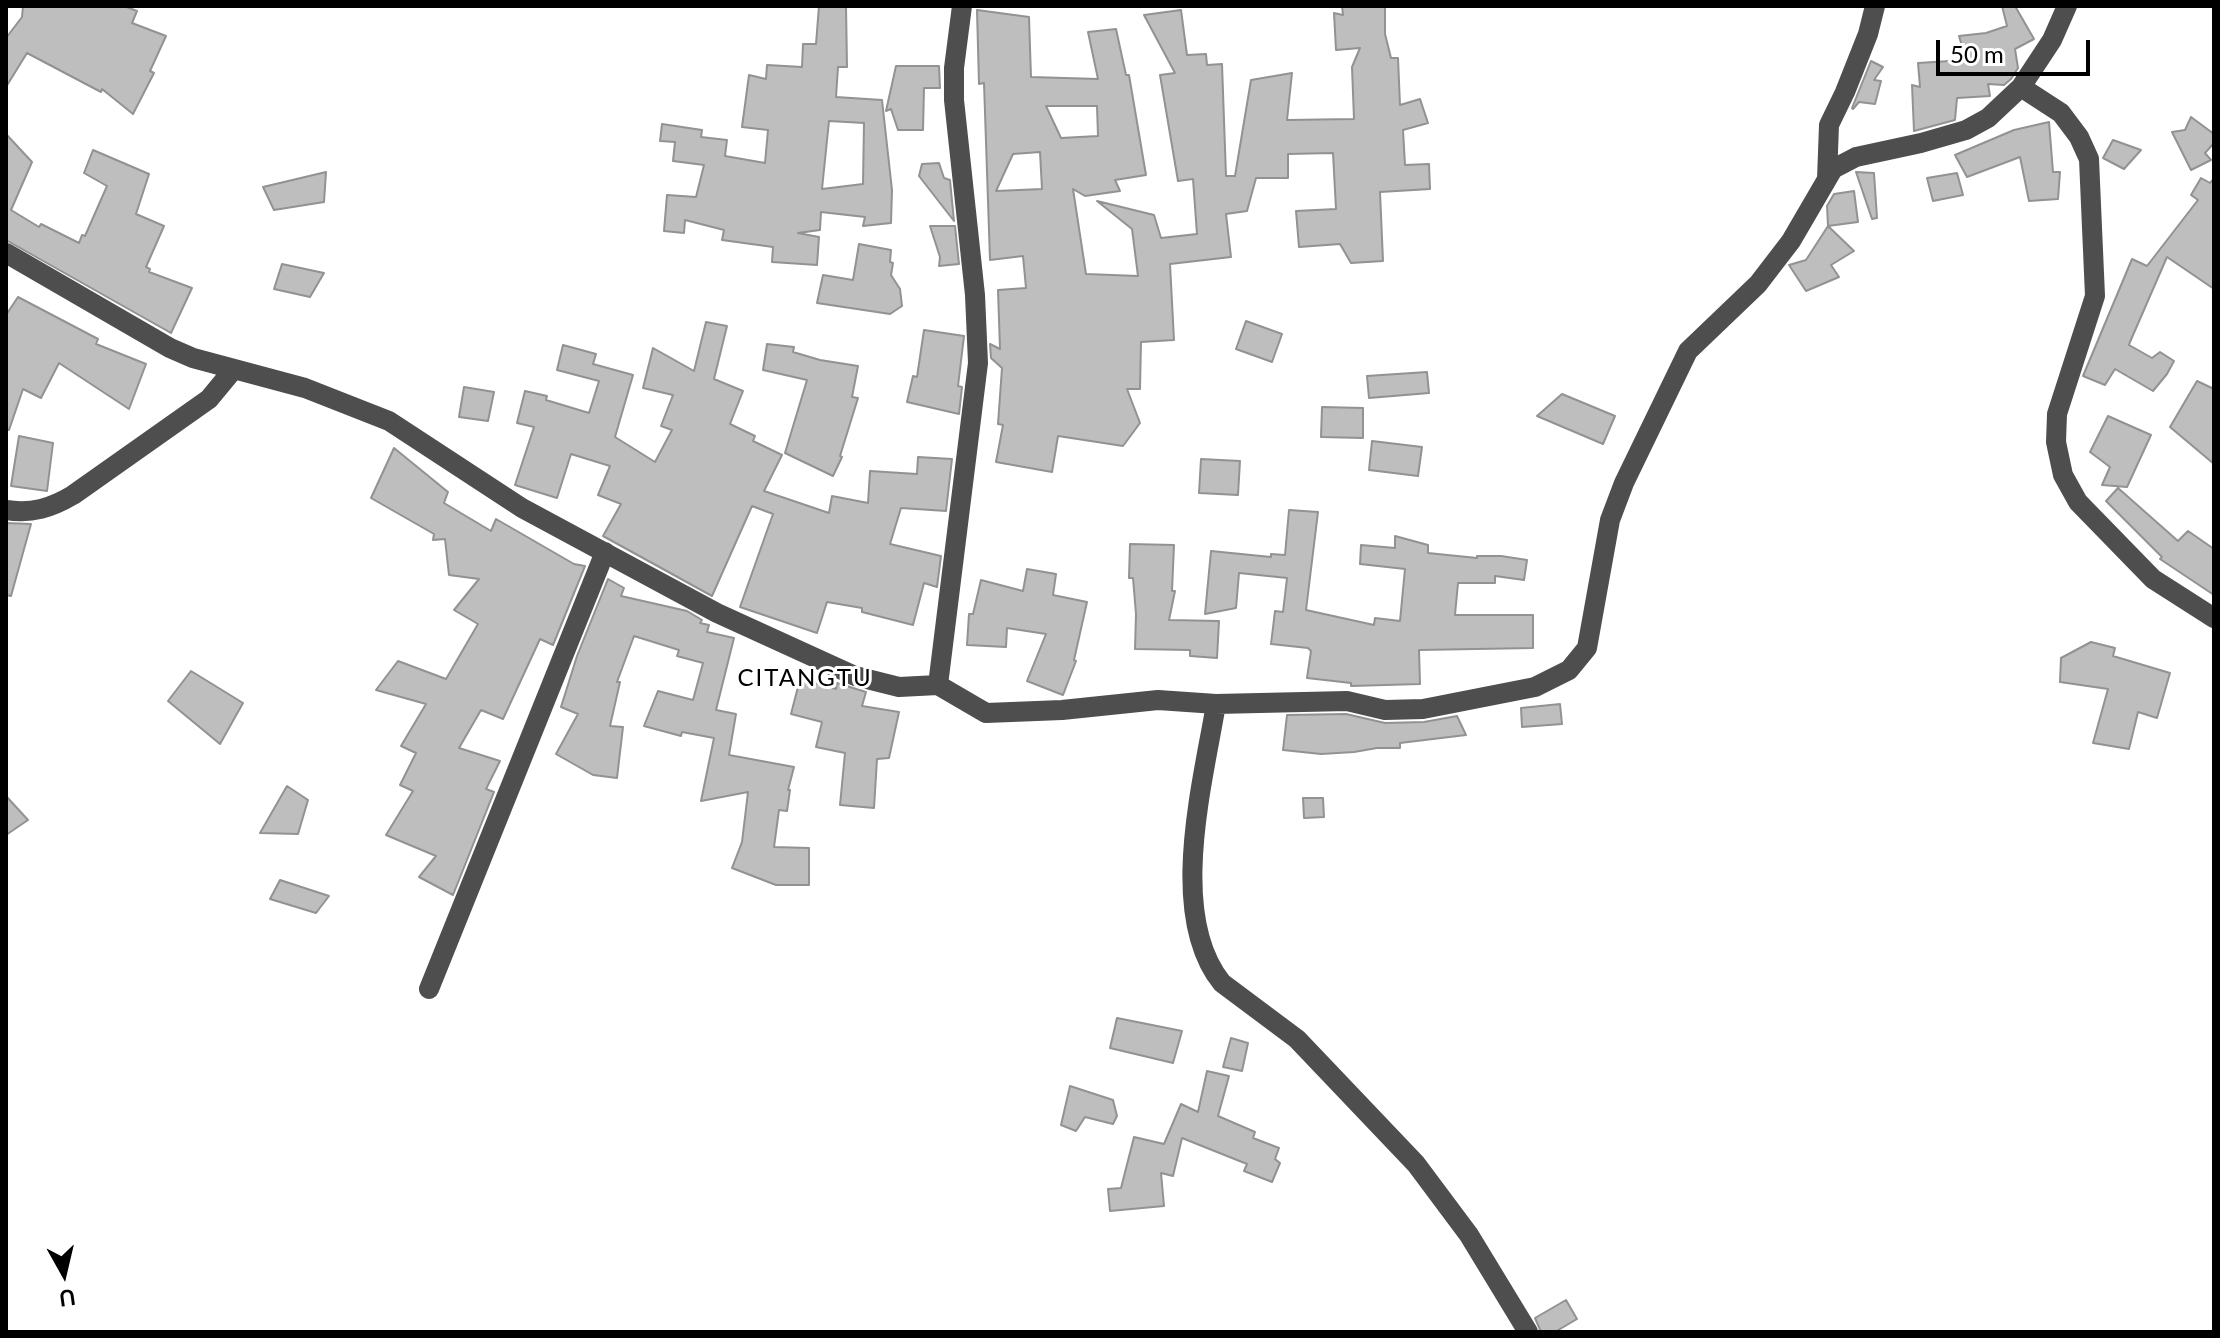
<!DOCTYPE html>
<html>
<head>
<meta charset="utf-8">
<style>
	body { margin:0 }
	#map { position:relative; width:2220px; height:1338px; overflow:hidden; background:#fff; font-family:Lato,sans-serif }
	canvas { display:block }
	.frame { position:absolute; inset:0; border:8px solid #000; pointer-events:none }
	.north { position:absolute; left:24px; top:1234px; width:80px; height:80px; -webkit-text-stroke:6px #fff; paint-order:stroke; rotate:172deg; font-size:22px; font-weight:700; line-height:32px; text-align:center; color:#000 }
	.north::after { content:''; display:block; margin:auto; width:28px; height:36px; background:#000; clip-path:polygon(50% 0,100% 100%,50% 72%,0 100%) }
	.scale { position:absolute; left:1936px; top:40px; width:154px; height:36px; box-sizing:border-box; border:4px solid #000; border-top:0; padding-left:10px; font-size:24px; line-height:28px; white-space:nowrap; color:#000; -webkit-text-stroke:6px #fff; paint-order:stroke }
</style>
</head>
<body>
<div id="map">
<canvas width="2220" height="1338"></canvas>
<div class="frame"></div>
<div class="north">U</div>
<div class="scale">50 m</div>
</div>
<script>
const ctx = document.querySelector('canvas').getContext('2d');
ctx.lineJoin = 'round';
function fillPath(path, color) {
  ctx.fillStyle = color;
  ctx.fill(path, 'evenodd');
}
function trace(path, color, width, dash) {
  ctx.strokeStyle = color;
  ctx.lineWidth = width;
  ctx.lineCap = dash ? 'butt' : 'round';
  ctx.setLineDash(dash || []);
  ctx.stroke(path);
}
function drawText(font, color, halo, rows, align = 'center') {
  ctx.font = font + ' Lato,sans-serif';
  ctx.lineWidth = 6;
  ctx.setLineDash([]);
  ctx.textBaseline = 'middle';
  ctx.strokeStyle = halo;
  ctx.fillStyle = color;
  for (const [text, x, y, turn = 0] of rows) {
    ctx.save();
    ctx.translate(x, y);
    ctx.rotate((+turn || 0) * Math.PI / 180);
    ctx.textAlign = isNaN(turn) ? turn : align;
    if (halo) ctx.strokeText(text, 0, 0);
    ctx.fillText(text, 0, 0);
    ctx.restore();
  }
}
const building = new Path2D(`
	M23 6H124L137 11 132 23 166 36 150 71 154 73 133 114 102 89 101 92 27 53 6 87V38L22 17Z
	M819 6H846L847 67H838L836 97 882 100 892 190 891 223 863 226 865 217 821 212 820 230 798 233 819 237 817 265 772 262 773 247 722 240 724 230 685 220 684 233 664 231 667 195 696 197 704 165 673 161 675 142 660 141 662 124 702 130 701 137 727 140 725 156 765 163 768 130 742 127 749 75 766 79 767 65 802 67 803 44H816ZM829 121 864 123 863 184 822 189Z
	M1342 6H1385V34L1391 58H1398L1400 105 1420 99 1428 123 1403 130 1405 165 1429 164 1430 189 1380 192 1383 261 1351 263 1340 244 1299 247 1296 211 1336 209 1333 153 1288 154V178H1256L1247 211 1226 214 1231 257 1170 264 1174 340 1141 342 1140 389H1127L1140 423 1123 446 1058 436 1052 472 996 462 1003 425 998 424 1002 368 991 358 990 344 1000 349 998 290 1026 288 1023 256 990 260 984 83 979 84 977 10 1029 17 1031 77 1098 79 1088 32 1116 29 1126 75H1129L1146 175 1115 180 1120 191 1085 196 1073 189 1086 274 1138 276 1132 229 1097 201 1154 215 1161 238 1197 234 1193 179 1178 181 1160 75 1175 73 1144 15 1181 10 1187 55 1206 54 1207 65 1222 64 1226 176H1235L1251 80 1292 73 1287 120 1354 119 1352 67 1360 48 1336 50 1334 13 1343 15ZM1046 106H1097L1098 136 1061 138ZM1040 152 1042 189 996 191 1013 154Z
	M2002 6H2015L2034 39 2015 49 2018 68 2011 79 2004 85 1988 84 1990 96 1957 98 1955 120 1914 131 1912 85 1920 87 1918 63 1966 60 1959 36 1986 33 2007 26Z
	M1871 61 1883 67 1874 80 1881 81 1875 104 1859 102 1853 109 1852 108Z
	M896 66H939L940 88H924L923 130H898L891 109 886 111Z
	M2191 117 2214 134V143L2205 153 2211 160 2191 170 2172 132 2185 130Z
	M2049 122 2053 172H2060L2058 199 2029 201 2020 157 1967 177 1955 155 2014 130Z
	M6 134 32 162 11 210 39 227 41 224 79 243 82 235 85 236 107 186 84 173 93 150 149 174 136 214 164 226 146 267 150 269 149 272 192 288 171 333 6 240Z
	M2113 140 2141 150 2124 169 2103 158Z
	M939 163 944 178 950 180 954 221 919 176 922 164Z
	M326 172 324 202 274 210 263 187Z
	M1856 172 1874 173 1877 218 1872 219Z
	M1957 173 1963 195 1933 201 1927 178Z
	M2201 178 2210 183 2214 178V289L2167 257 2130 342 2129 345 2152 358 2160 352 2174 361 2167 374 2153 391 2115 369 2105 385 2083 376 2132 259 2147 266 2198 200 2191 195Z
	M1854 191 1858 222 1828 226 1827 206 1834 194Z
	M930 226H955L959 264 939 266 940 257Z
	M1828 226 1854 251 1831 265 1839 277 1806 291 1789 265 1806 260Z
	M859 244 891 250 890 262 893 263 891 275 900 289 902 306 890 314 817 303 823 275 853 280Z
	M282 264 324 273 310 297 274 289Z
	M18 297 98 339 96 344 146 364 129 409 59 363 41 398 23 389 9 430 6 429V315Z
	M1246 321 1282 334 1272 362 1236 349Z
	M706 322 727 326 714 379 743 391 730 424 755 436 753 441 782 455 764 491 829 513 832 496 868 503 870 471 917 474 918 457 952 459 946 511 901 508 890 544 941 556 937 587 924 583 913 625 862 612V608L827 602 817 633 740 607 773 514 752 506 712 596 603 536 621 504 598 495 610 466 571 454 557 498 515 485 534 427 517 423 525 391 547 396 546 400 589 413 599 381 557 370 563 345 596 354 593 364 633 375 615 437 655 462 672 430 661 426 673 395 643 388 653 348 694 371Z
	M924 330 964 336 958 386 962 387 959 414 907 402 913 376 917 377Z
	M767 344 794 347 793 352 820 360 858 366 852 397 858 398 840 456 842 457 833 476 785 453 807 380 763 370Z
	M1427 372 1429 393 1369 398 1367 376Z
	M2197 381 2214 389V464L2170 427Z
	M464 387 494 392 488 421 459 417Z
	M1562 394 1615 416 1603 444 1537 416Z
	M1322 407 1363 408V438L1321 437Z
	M2108 416 2151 435 2127 487 2102 485 2110 467 2090 452Z
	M19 436 53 443 47 491 11 486Z
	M1372 441 1422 447 1418 476 1369 470Z
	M394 448 448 492 444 503 491 531 496 519 574 564 585 566 553 645 540 639 503 719 481 710 459 748 500 761 486 789 494 792 453 895 419 877 436 856 386 835 413 791 400 785 416 753 401 746 426 704 376 690 398 661 446 679 478 624 454 610 479 579 449 575 445 539 433 540 434 534 371 498Z
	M1201 459 1240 461 1238 495 1199 493Z
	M2118 488 2178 541 2188 531 2214 549V595L2160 559 2162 557 2106 501Z
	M1289 510 1318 512 1306 610 1374 625 1375 618 1400 621 1405 569 1360 564 1361 545 1395 548V536L1428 545V553L1477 558V556H1501L1527 560 1524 580 1495 576V583H1458L1455 615H1533V648L1419 650 1420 684 1351 686V683L1307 678 1311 651 1308 648 1271 644 1275 611 1283 612 1287 578 1239 573 1236 608 1205 614 1211 551 1271 557V554L1285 555Z
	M6 523 31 524 11 596 6 595Z
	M1130 544 1174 545 1172 591H1175L1169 620 1219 621 1217 658 1190 656V650L1135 649 1136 614 1133 578H1129Z
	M1027 569 1056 574 1053 595 1087 602 1074 660 1076 661 1063 695 1027 681 1046 634 1007 628 1006 647 967 645 969 614H973L981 580 1023 591Z
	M608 579 624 588 621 596 687 611 702 620 700 623 709 625 707 632 734 638 716 710 736 714 729 755 794 767 788 790H790L787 811 779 810 774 847 809 848V885H776L732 868 742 842 748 792 701 801 714 738 682 732 681 736 644 726 658 691 693 700 703 663 677 656 679 650 634 636 617 682H620L610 726 623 727 617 778 593 775 556 754 578 714 561 707 577 656Z
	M2091 642 2115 648 2113 656 2170 673 2157 718 2138 712 2129 749 2093 743 2108 689 2060 682 2061 658Z
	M191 671 243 703 220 744 168 701Z
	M800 679 836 689 837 683 866 692 862 706 899 712 889 758 877 759 874 808 840 805 845 753 816 747 822 722 791 714Z
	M1560 704 1562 724 1522 727 1521 708Z
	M1346 714 1385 723 1424 722 1457 716 1466 735 1400 743V748H1377L1354 752 1321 754 1283 750 1287 715Z
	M287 786 308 800 298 834 260 833Z
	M6 796 28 820 6 835Z
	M1303 798H1323L1324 817 1304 818Z
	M280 880 329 896 316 913 270 899Z
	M1117 1018 1182 1031 1173 1063 1110 1048Z
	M1231 1038 1248 1043 1242 1071 1223 1067Z
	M1207 1071 1229 1076 1218 1116 1255 1132 1253 1138 1279 1148 1275 1159 1280 1163 1272 1182 1244 1171 1247 1164 1182 1138 1173 1176 1161 1173 1164 1206 1110 1211 1108 1189 1121 1188 1134 1137 1164 1144 1181 1104 1198 1112Z
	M1070 1086 1113 1100 1117 1116 1113 1124 1085 1117 1076 1131 1061 1125Z
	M1566 1300 1577 1319 1555 1332H1541L1535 1318Z`);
fillPath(building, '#bebebe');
trace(building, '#929292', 2);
trace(new Path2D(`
	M2021 87 2061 113 2079 137 2089 159 2095 296 2057 414 2056 442 2063 475 2078 502 2153 579 2214 618
	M1827 179 1829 125 1845 92 1868 34 1875 6
	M6 253 170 348 193 358 305 388 389 421 522 508 717 613 855 676 899 687 938 685 986 713 1062 710 1158 700 1216 704C1203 783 1167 915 1222 983L1297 1039 1416 1164 1469 1235 1528 1332
	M6 510C32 514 51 508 73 495L209 399 233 370
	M938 685 978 363 975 295 954 100V68L962 6
	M1216 704 1347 701 1385 710 1423 709 1535 687 1569 670 1587 648 1610 520 1624 483 1688 351 1758 284 1791 241 1833 169 1856 157 1921 143 1966 130 1988 118 2021 87 2052 40 2067 6
	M429 989 605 552`), '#4e4e4e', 20);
ctx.letterSpacing = '2px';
drawText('24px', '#000', '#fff', [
	["CITANGTU",805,678]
]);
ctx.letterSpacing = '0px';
</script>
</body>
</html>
